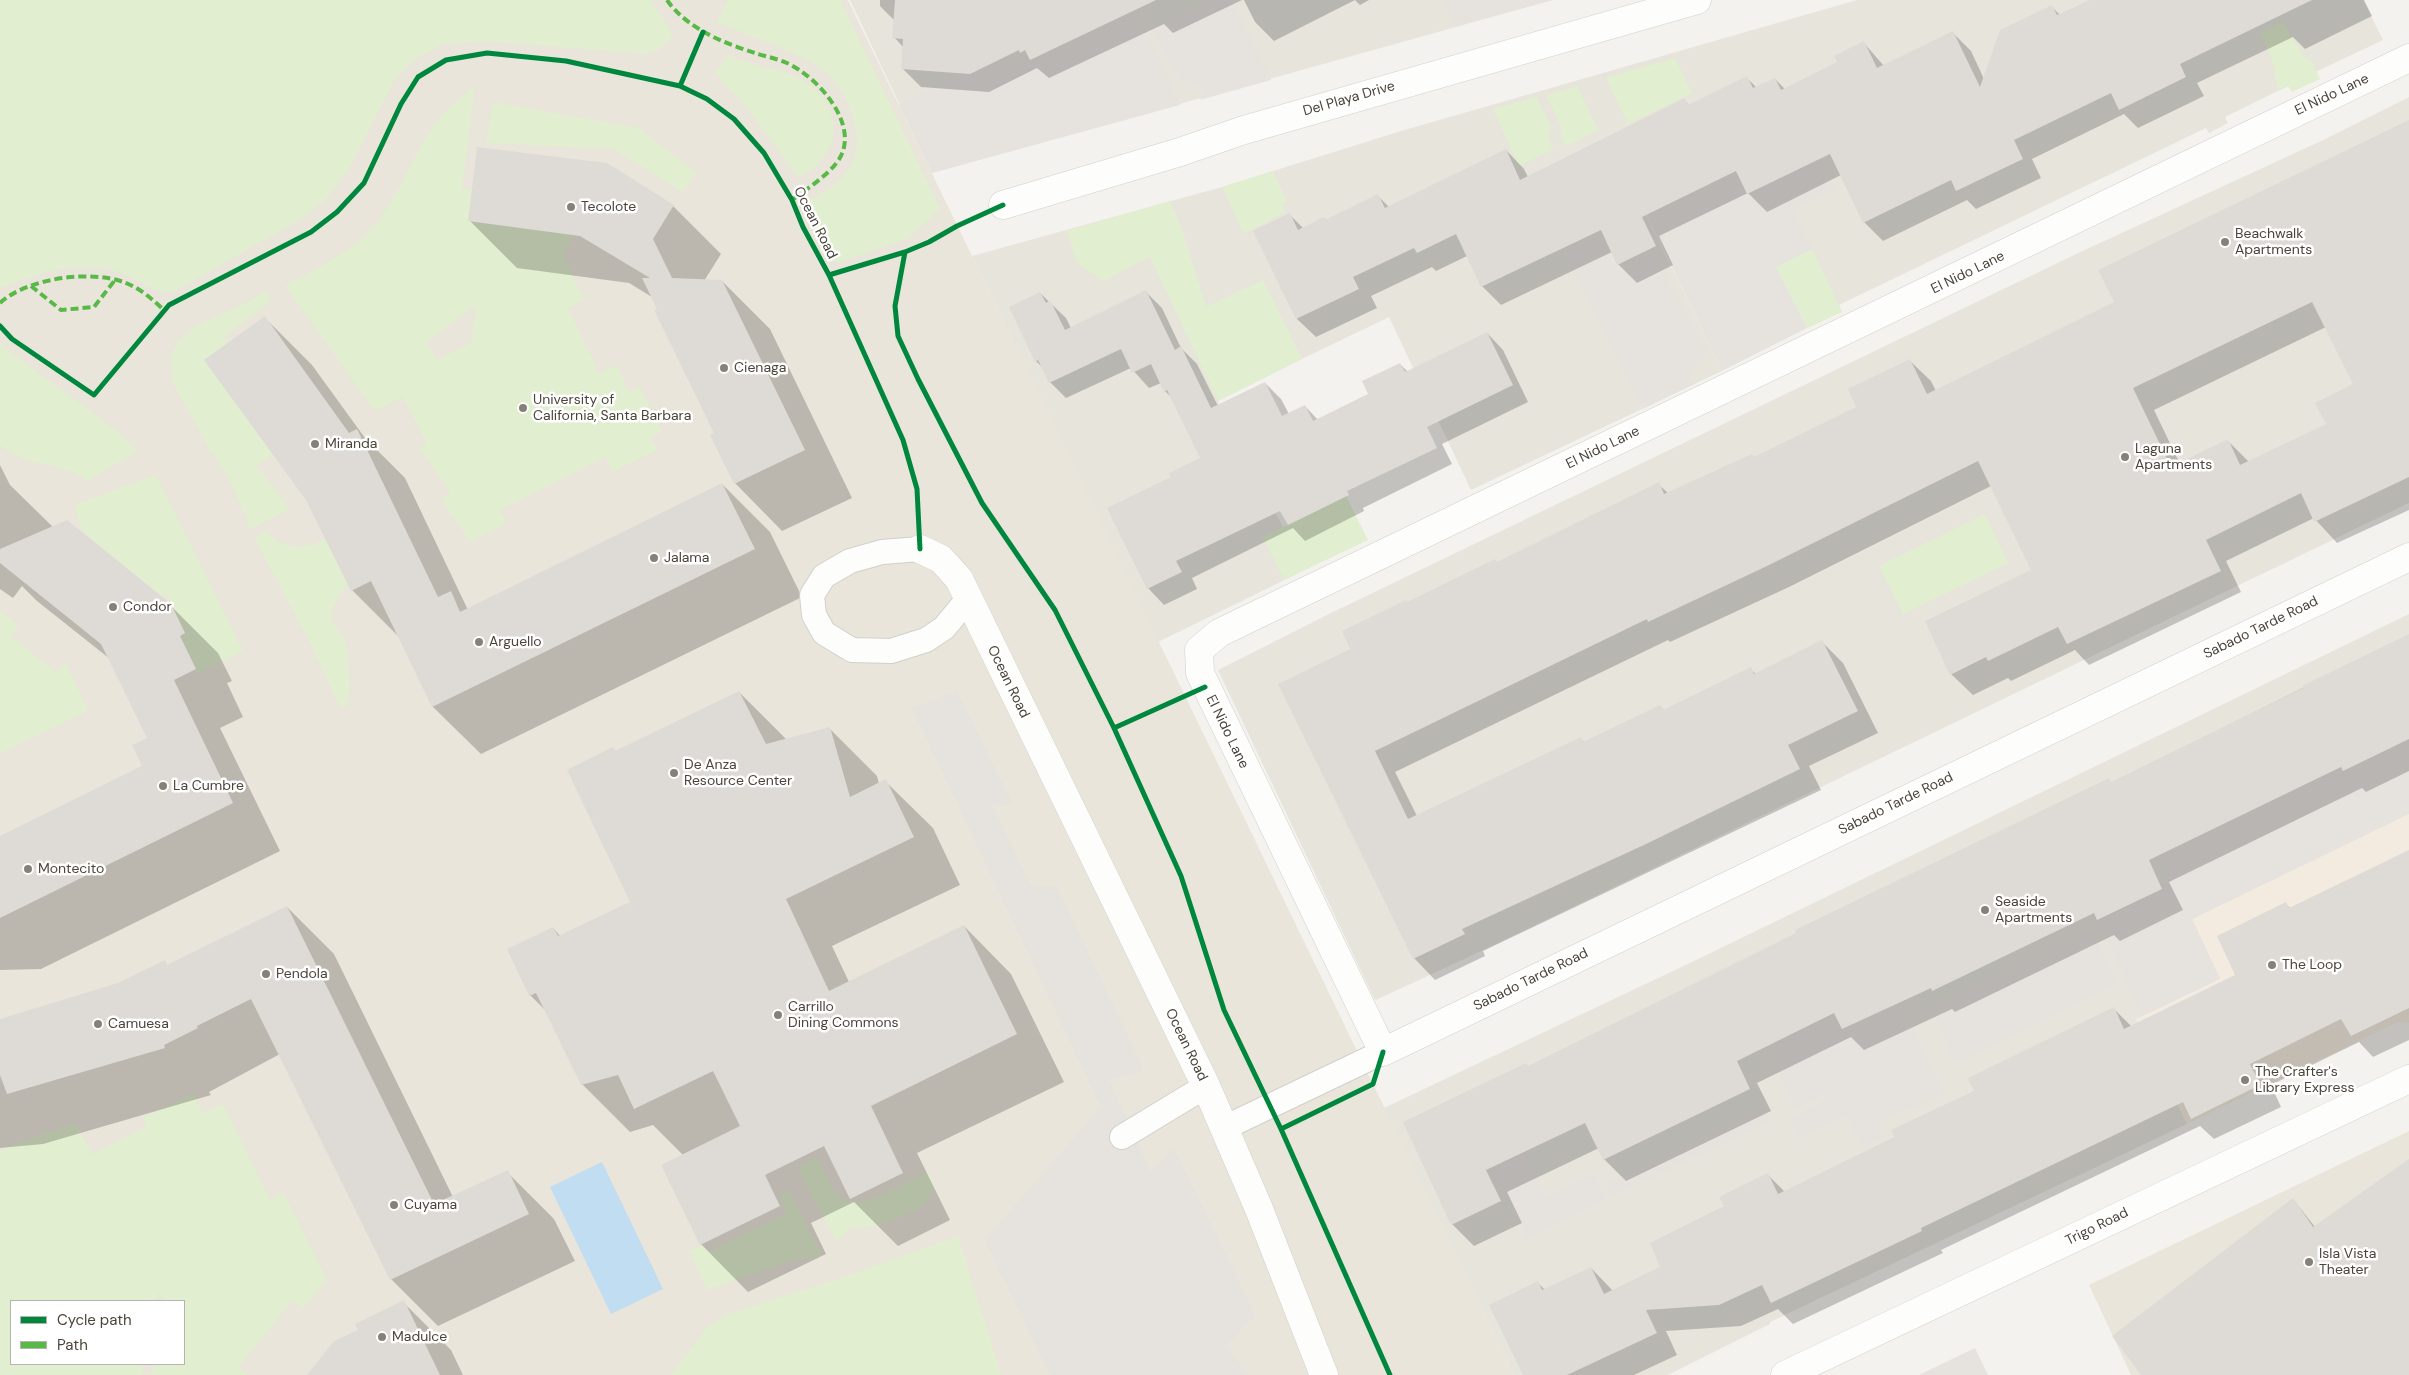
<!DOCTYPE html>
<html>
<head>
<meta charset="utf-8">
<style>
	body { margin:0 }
	#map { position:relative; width:2409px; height:1375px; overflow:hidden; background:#f4f2ee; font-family:"DM Sans",sans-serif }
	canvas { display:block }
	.legend { position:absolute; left:10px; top:1300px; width:175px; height:65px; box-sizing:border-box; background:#fff; border:1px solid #b7b4b0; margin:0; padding:6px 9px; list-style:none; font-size:15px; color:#4b4439 }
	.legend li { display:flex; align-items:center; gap:10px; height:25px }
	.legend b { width:25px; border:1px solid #b7b4b0 }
</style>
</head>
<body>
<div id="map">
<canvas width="2409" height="1375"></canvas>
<ul class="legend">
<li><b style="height:6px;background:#00873e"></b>Cycle path</li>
<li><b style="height:6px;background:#58b947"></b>Path</li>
</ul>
</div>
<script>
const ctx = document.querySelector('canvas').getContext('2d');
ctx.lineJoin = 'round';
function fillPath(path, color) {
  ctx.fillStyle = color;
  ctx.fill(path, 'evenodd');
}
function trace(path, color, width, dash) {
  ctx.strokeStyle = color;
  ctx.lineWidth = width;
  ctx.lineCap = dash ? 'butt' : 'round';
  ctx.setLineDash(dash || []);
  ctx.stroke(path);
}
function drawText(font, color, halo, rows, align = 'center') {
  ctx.font = font + ' "DM Sans",sans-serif';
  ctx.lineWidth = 5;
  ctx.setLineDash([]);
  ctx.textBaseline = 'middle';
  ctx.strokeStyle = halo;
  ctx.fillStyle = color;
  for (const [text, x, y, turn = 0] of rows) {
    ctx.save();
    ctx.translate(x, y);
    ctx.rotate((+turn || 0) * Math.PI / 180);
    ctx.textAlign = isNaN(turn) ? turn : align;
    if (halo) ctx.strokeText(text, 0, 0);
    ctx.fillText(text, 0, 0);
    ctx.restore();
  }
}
fillPath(new Path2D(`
	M850 0H1553L932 173Z
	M1857 0H2363L2383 40 2301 79 2292 92 2288 86 2225 117 2228 123 2209 133 2206 128 1839 305 1842 312 1807 328 1776 267 1640 202 1722 371 1471 490 1389 317 1302 359 1218 401 1305 570 1158 642 972 256 1222 187 1401 131Z
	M2409 97V503L1492 946 1376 1000 1374 998 1218 670 1333 612 2074 255 2321 141Z
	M2409 614V814L2356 840 2220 979 2137 1019 2187 1124 1770 1322V1324L1668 1375H1514L1384 1108 1694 961Z`), '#e7e4dc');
fillPath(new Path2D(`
	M2409 814V1023L2398 1022 2187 1124 2136 1019 2220 979 2192 919Z`), '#f3ebdf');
fillPath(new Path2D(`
	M0 0H848L1514 1375H0ZM11 1301H184V1364H11Z
	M2409 1131V1324L2304 1375H2131L2089 1285Z`), '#eae5da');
fillPath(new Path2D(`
	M0 0H651C658 13 670 24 672 38L659 50 646 54 482 41 441 45 415 59 395 79 349 169 327 198 300 220 173 292C154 295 135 276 116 271 76 260 37 274 0 288Z
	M728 0H840L940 209 909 238 838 263 834 260 806 203C821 193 841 183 850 167 869 136 846 84 818 66 787 47 750 37 717 22Z
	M2283 22 2301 53 2314 64 2320 79 2292 92 2289 86 2278 91 2272 58 2260 33Z
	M728 55C740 59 752 64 764 67 775 70 787 72 797 77 843 100 848 155 798 177L748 109 715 74Z
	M1675 58 1692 93 1628 124 1606 78Z
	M475 86 462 189 472 190 574 235 563 255 584 300 568 308 599 373 617 365 629 391 640 387 662 432 651 437 657 450 613 472 605 457 500 510 506 524 470 542 441 500 451 493 419 448 427 444 403 397 375 411 285 286C321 266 362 247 385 212 403 184 415 152 434 125 445 110 460 98 475 86ZM476 305 471 343 437 360 427 342Z
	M1577 86 1598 130 1567 146 1560 138 1562 129 1546 95Z
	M1537 97 1551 127 1548 137 1554 149 1519 166 1493 109Z
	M493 102 639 128 697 173 683 192 613 149 486 143Z
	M1273 171 1287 201 1282 204 1285 212 1244 234 1222 187Z
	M1170 201 1183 232 1206 307 1263 280 1302 359 1218 401 1150 257 1103 281 1077 263 1067 231Z
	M1812 249 1842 312 1807 328 1776 267Z
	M265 291 271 301 224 337 228 343 205 361 273 454 257 466 290 509 248 530 247 519 229 479 207 445 172 382 171 356 178 341 192 328 251 300Z
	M0 343C44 382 97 409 138 451L87 481C68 466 49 466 27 460 18 458 10 452 2 447L0 445Z
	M156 475 243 651 196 674V669L180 636 185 633 166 594 161 596 82 531 74 505Z
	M1346 496 1368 540 1284 580 1263 537Z
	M1985 514 2008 563 1903 614 1879 566Z
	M267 531C283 551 303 550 325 539L348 585C338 595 327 611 335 626 338 631 343 633 344 638 349 651 353 697 345 707L339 706 310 642 254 538Z
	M0 610 19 626 11 636 56 672 65 662 88 711 0 753Z
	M193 1093 203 1113 223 1104 270 1200 284 1193 327 1280 303 1309 292 1301 239 1367 248 1375H151L154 1364H184V1301H164L159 1292 157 1301H11V1364H144L142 1373 149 1375H0V1150L75 1123 92 1154 147 1127 143 1118Z
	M816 1157 836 1194 850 1203 869 1201 928 1172 934 1188 922 1208 877 1226 851 1228 836 1242 798 1168Z
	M789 1191 822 1256 792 1260 707 1290 689 1251 702 1245 708 1252 787 1213 779 1196Z
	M958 1236 1001 1375H671L708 1326 729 1314 847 1276Z`), '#e1eecf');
fillPath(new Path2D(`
	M1211 0H1232L1271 80 1200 100 1205 87 1184 80 1181 81 1151 30Z
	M1442 0H1553L1456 26Z
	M1136 13 1180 105 932 173 899 105 959 75 993 33 1010 66 1117 15 1121 21Z
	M1818 152 1836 189 1793 210 1812 249 1776 267 1807 328 1722 371 1640 201 1724 160 1739 190Z
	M1598 234 1616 270 1653 253 1707 352 1689 373 1694 384 1643 409 1564 251Z
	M957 691 1013 805H992L1031 886 1057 887 1144 1070 1109 1080 1151 1173 1174 1148 1255 1315 1227 1345 1247 1375H1050L985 1240 1101 1107 912 708Z
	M2409 734V814L2192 919 2220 979 2143 1016 2098 921 2172 884 2157 852Z
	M2092 930 2118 984 1956 1063 1930 1009Z
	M1900 1001 1945 1093 1877 1124 1884 1138 1863 1149 1846 1116 1799 1140 1789 1119 1850 1085 1795 1109 1767 1049 1828 1019 1835 1032Z
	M1763 1109 1769 1121 1612 1197 1606 1185Z
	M1524 1153 1546 1197 1594 1173 1607 1200 1527 1239 1492 1169Z
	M1975 1348 1988 1375H1919Z`), '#e6e3df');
fillPath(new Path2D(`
	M602 1162 663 1289 611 1314 550 1187Z`), '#c0ddf1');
fillPath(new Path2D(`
	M880 0H1242L1173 33 1164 24 1049 78 1037 68 989 92 921 87 902 68 903 47 894 37 895 21 880 6Z
	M1244 0H1369L1360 5 1355 0 1274 41 1255 22Z
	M2093 0H2364L2372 16 2305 49 2293 37 2197 83 2204 96 2138 128 2124 114 2032 159 2041 178 1976 209 1967 200 1883 241 1864 222 1841 175 1767 212 1748 193 1659 236 1673 265 1637 283 1618 264 1612 252 1501 305 1482 286 1467 256 1436 271 1432 267 1371 296 1377 308 1316 337 1297 319 1254 231 1289 214 1303 228 1324 218 1326 221 1378 196 1389 207 1506 150 1524 169 1528 177 1684 100 1690 106 1747 78 1757 88 1775 79 1785 89 1839 63 1864 43 1884 66 1952 32 1971 51 1984 79 2052 7 2060 15Z
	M2409 129V510L2337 543 2314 518 2226 561 2241 592 2089 665 2075 650 2011 681 2008 678 1973 695 1951 674 2032 570 1991 486 1789 587 1670 642 1668 640 1395 772 1417 816 1580 738 1585 743 1660 706 1664 711 1750 669 1756 674 1822 642 1843 663 1878 733 1809 766 1821 790 1483 951 1485 956 1435 980 1414 958 1280 684 1352 649 1408 603 1497 563 1658 484 1668 493 1755 458 1858 408 1909 360 1931 381 1936 391 2115 303ZM2326 327 2355 384 2327 425 2249 462 2228 441 2180 464 2154 410Z
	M673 206 721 254 704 281H722L770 329 852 498 782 531 735 483 715 434 652 297 629 283 517 268 469 220Z
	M1146 292 1162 308 1181 348 1197 364 1218 406 1265 383 1281 399 1289 414 1305 406 1318 420 1370 394 1400 364 1408 372 1487 333 1503 350 1528 402 1442 444 1452 464 1363 508 1364 511 1305 541 1293 528 1192 578 1197 589 1164 605 1148 588 1173 478 1202 458 1173 399 1165 391 1161 383 1149 388 1131 368 1066 398 1050 382 1043 368 1036 361 1040 293 1066 318 1071 328Z
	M265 318 312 365 365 438 405 478 468 610 722 484 770 532 802 597 481 754 433 707 400 638 352 590 307 499Z
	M0 465 10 485 53 527 170 605 218 653 232 681 227 683 243 717 220 728 280 851 41 969 0 970V837L143 766 148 739 110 659 37 601 22 586 13 598 0 589Z
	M2409 635V771L2366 792 2362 788 2169 882 2183 910 2120 941 2114 935 1955 1012 1952 1009 1864 1050 1851 1037 1757 1083 1771 1111 1626 1181 1604 1159 1599 1148 1507 1192 1522 1223 1474 1246 1452 1224 1528 1067 2112 783Z
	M739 692 787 740 830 729 877 776 879 784 885 781 933 828 960 885 832 946 849 982 964 926 1011 974 1064 1082 917 1153 950 1220 898 1246 854 1202 811 1223 826 1254 748 1292 701 1244 683 1155 653 1125 630 1132 582 1084 547 1012 530 995 553 928 560 936 632 902 616 752Z
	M2409 852V1040L2373 1057 2359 1042 2271 1085 2281 1107 2214 1139 2200 1126 1941 1250 1943 1253 1793 1324 1778 1309 1741 1326 1666 1331 1677 1355 1634 1375H1524L1538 1283 1545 1290 1591 1268 1613 1291 1662 1267 1726 1207 1768 1175 1785 1192 1896 1137 2114 1009 2132 1027 2236 976 2286 904 2290 908Z
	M287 907 334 954 453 1197 507 1172 554 1219 575 1261 438 1326 391 1279 280 1054 209 1092 211 1095 43 1144 0 1148V1020L118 985 164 962 168 966Z
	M2409 1184V1375H2143L2293 1199 2315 1227Z
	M403 1302 451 1350 463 1375H308L359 1330Z`), '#0003');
fillPath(new Path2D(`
	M895 0H1156L1030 60 1025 50 1020 53 1019 50 970 74 901 69 903 39 892 38Z
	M2090 0H2312L2180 64 2186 77 2119 110 2111 93 2014 140 2023 159 1956 191 1951 180 1863 223 1830 154 1747 194 1736 171 1642 217 1656 246 1617 265 1601 230 1481 287 1456 234 1417 253 1414 248 1353 277 1359 289 1296 319 1253 231 1290 213 1298 230 1324 217 1325 220 1378 194 1385 208 1506 149 1520 180 1685 98 1688 105 1747 76 1753 88 1775 78 1781 90 1837 62 1834 56 1864 41 1877 68 1953 31 1980 87 2000 30 2052 5 2057 15Z
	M2409 120V477L2314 522 2301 493 2206 540 2221 571 2067 644 2058 627 1988 661 1986 657 1950 675 1925 621 2031 570 1978 461 1767 566 1648 622 1647 619 1375 751 1408 819 1581 737 1583 742 1660 705 1663 710 1751 667 1754 674 1822 640 1858 711 1788 745 1800 769 1646 844 1462 929 1465 934 1413 959 1278 684 1350 649 1342 631 1406 600 1407 602 1495 559 1497 562 1659 482 1664 494 1752 454 1754 457 1856 407 1848 389 1910 359 1927 394 2029 344 2114 302 2098 270ZM2312 302 2353 384 2315 403 2326 424 2240 465 2228 439 2171 467 2133 388Z
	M477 147 607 163 674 205 653 239 672 278 722 280 805 450 734 484 710 435 714 433 654 310 657 309 642 278H650L580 236 468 221Z
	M1146 290 1175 350 1181 346 1211 408 1265 382 1282 416 1305 405 1313 421 1368 394 1362 381 1400 363 1405 372 1487 332 1513 385 1427 427 1437 448 1347 491 1349 495 1288 525 1280 511 1176 561 1182 572 1147 589 1107 508 1171 477 1169 473 1200 458 1167 390 1164 392 1151 364 1132 373 1121 349 1049 383 1038 360 1035 362 1009 307 1040 292 1046 303 1050 300 1065 330Z
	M265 316 349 433 357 429 438 597 451 591 460 612 722 483 755 549 432 707 371 581 351 591 306 500 204 360Z
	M67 520 171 604 185 633 180 636 196 669 174 680 233 803 0 918V836L142 766 132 745 147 738 101 644 0 563V549Z
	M2409 634V739L2343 771 2341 767 2149 860 2162 889 2097 920 2094 913 1932 991 1931 988 1842 1029 1834 1013 1737 1061 1750 1089 1603 1160 1585 1123 1486 1170 1501 1201 1451 1225 1403 1122 1526 1063 1528 1066 1796 933 1795 930 2109 778 2111 782 2303 688 2302 686Z
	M739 691 766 744 830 727 850 797 886 779 914 837 786 899 829 991 964 925 1017 1034 871 1106 903 1173 850 1199 824 1146 765 1175 780 1206 700 1245 661 1165 740 1126 713 1071 634 1109 618 1075 581 1085 536 993 529 996 507 949 553 927 558 936 630 902 567 770 613 747 615 751Z
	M2409 850V1008L2351 1036 2341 1019 2250 1064 2260 1085 2191 1119 2183 1102 1921 1228 1922 1231 1771 1303 1762 1285 1719 1305 1646 1310 1657 1333 1567 1375H1523L1489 1305 1538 1281 1542 1290 1591 1267 1604 1294 1660 1267 1650 1243 1724 1206 1719 1197 1768 1173 1778 1194 1894 1137 1891 1130 1974 1091 1968 1078 2114 1007 2124 1029 2235 975 2217 936 2286 902 2289 908Z
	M287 906 434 1204 508 1170 529 1214 390 1280 251 999 197 1026 198 1028 164 1045 165 1048 7 1094 0 1075V1019L118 983 165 960 167 965Z
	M2409 1159V1375H2141L2112 1336 2293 1198 2313 1227Z
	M404 1300 440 1375H307L334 1341 358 1330 355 1324Z`), '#dedbd6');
const lane = new Path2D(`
	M920 549 882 552 850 561 824 576 812 595 814 615 824 633 852 650 891 651 926 640 944 628 968 599
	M1224 1128 1383 1052
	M1122 1137 1206 1086`);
const street = new Path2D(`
	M2409 58 1219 633 1199 650 1200 673 1383 1052 2409 557
	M1003 205 1180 152 1244 130 1697 0
	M920 549 941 559 959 579 1206 1086 1259 1209 1324 1375
	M1785 1375 2409 1079`);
trace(lane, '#d2d0cb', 26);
trace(street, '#d2d0cb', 29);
trace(lane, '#fdfdfc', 24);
trace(street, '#fdfdfc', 28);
trace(new Path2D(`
	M667 0C687 29 726 44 758 54 768 57 778 59 787 63 818 77 862 126 838 161 826 177 808 188 792 200
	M31 286 61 310 94 307 115 280
	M0 303C27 278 92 269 126 283 141 289 152 299 164 310`), '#58b947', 4, [8, 4]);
trace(new Path2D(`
	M703 32 680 86 707 99 734 119 764 153 792 200 803 227 829 275 903 440 917 489 920 549
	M905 252 895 306 898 336 918 379 982 503 1055 610 1114 728 1181 876 1224 1010 1281 1129 1390 1375
	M829 275 905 252 929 242 957 226 1003 205
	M0 326 12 339 94 395 169 305 311 232 337 212 364 183 401 104 418 77 446 60 487 53 566 61 680 86
	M1114 728 1205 687
	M1281 1129 1373 1084 1383 1052`), '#00873e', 5);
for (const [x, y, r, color] of [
	[571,207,5,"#868178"],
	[2225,242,5,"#868178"],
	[724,368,5,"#868178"],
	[523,408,5,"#868178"],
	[315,444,5,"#868178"],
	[2125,457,5,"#868178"],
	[654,558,5,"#868178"],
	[113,607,5,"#868178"],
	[479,642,5,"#868178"],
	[674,773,5,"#868178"],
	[163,786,5,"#868178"],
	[28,869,5,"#868178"],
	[1985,910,5,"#868178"],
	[2272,965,5,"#868178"],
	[266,974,5,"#868178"],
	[778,1015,5,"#868178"],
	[98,1024,5,"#868178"],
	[2245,1080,5,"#868178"],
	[394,1205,5,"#868178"],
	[2309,1262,5,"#868178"],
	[382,1337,5,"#868178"]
]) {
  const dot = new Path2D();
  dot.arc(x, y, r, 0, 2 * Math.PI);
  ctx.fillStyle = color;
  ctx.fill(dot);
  trace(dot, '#fff', 2);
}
drawText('14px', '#4b4439', '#fff', [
	["El Nido Lane",2332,95,-25],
	["Del Playa Drive",1349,99,-16],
	["Ocean Road",815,223,63],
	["El Nido Lane",1968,273,-26],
	["El Nido Lane",1603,448,-26],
	["Sabado Tarde Road",2261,628,-26],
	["Ocean Road",1008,682,64],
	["El Nido Lane",1227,732,64],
	["Sabado Tarde Road",1896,804,-26],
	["Sabado Tarde Road",1531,980,-26],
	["Ocean Road",1186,1045,64],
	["Trigo Road",2097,1227,-26]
]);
drawText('14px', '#4b4439', '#fff', [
	["Tecolote",581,207],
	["Beachwalk",2235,234],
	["Apartments",2235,250],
	["Cienaga",734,368],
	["University of",533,400],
	["California, Santa Barbara",533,416],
	["Miranda",325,444],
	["Laguna",2135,449],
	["Apartments",2135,465],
	["Jalama",664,558],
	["Condor",123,607],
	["Arguello",489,642],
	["De Anza",684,765],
	["Resource Center",684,781],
	["La Cumbre",173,786],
	["Montecito",38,869],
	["Seaside",1995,902],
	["Apartments",1995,918],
	["The Loop",2282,965],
	["Pendola",276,974],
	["Carrillo",788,1007],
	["Dining Commons",788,1023],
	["Camuesa",108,1024],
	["The Crafter's",2255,1072],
	["Library Express",2255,1088],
	["Cuyama",404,1205],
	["Isla Vista",2319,1254],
	["Theater",2319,1270],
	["Madulce",392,1337]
], 'left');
</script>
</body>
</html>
